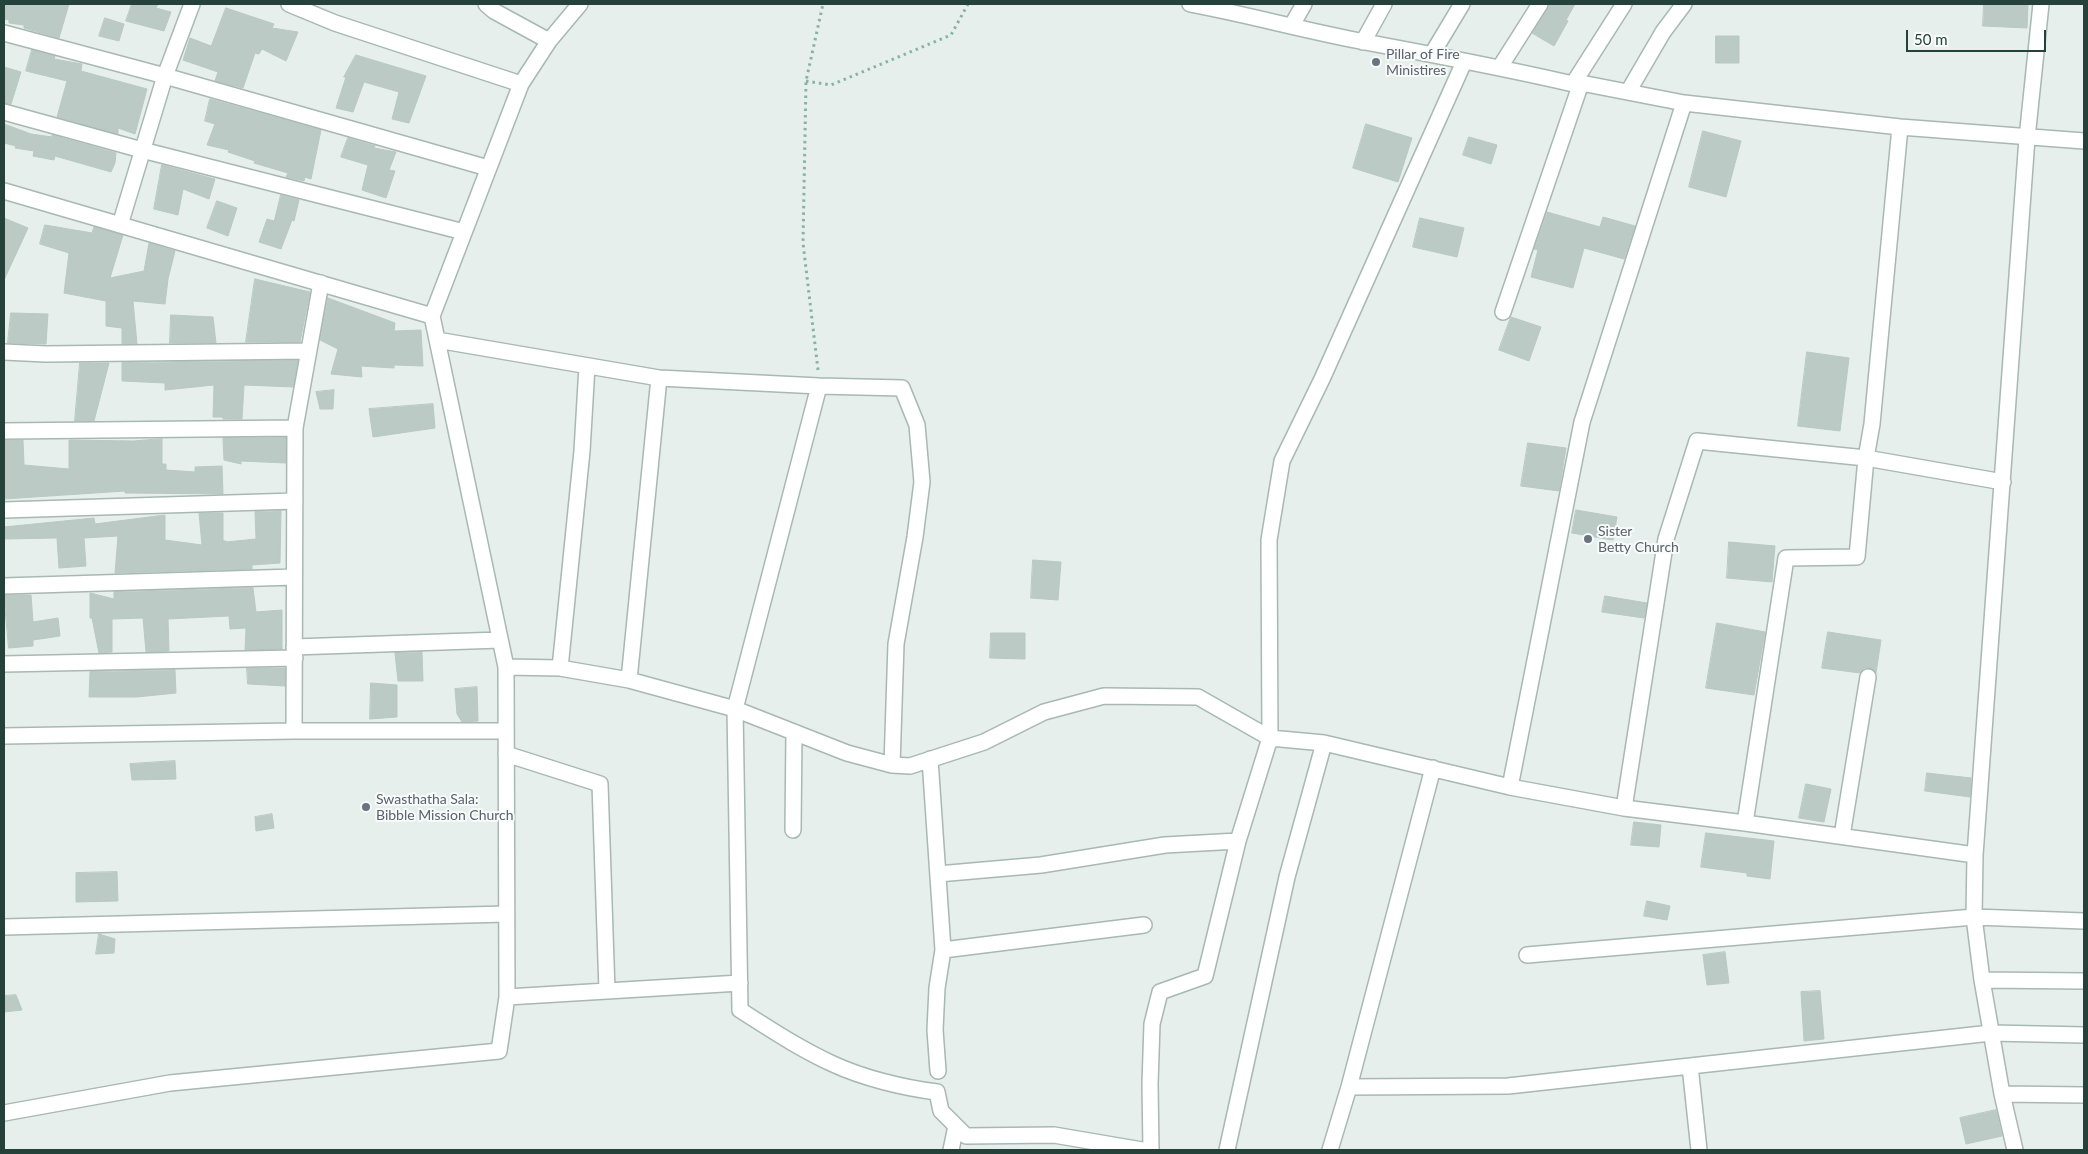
<!DOCTYPE html>
<html>
<head>
<meta charset="utf-8">
<style>
	body { margin:0 }
	#map { position:relative; width:2088px; height:1154px; overflow:hidden; background:#e6efeb; font-family:Lato,sans-serif }
	canvas { display:block }
	.frame { position:absolute; inset:0; border:5px solid #24423a; pointer-events:none }
	.scale { position:absolute; left:1906px; top:30px; width:140px; height:22px; box-sizing:border-box; border:2px solid #24423a; border-top:0; padding-left:6px; font-size:15px; line-height:18px; white-space:nowrap; color:#24423a; -webkit-text-stroke:4px #f7fbf9; paint-order:stroke }
</style>
</head>
<body>
<div id="map">
<canvas width="2088" height="1154"></canvas>
<div class="frame"></div>
<div class="scale">50 m</div>
</div>
<script>
const ctx = document.querySelector('canvas').getContext('2d');
ctx.lineJoin = 'round';
function fillPath(path, color) {
  ctx.fillStyle = color;
  ctx.fill(path, 'evenodd');
}
function trace(path, color, width, dash) {
  ctx.strokeStyle = color;
  ctx.lineWidth = width;
  ctx.lineCap = dash ? 'butt' : 'round';
  ctx.setLineDash(dash || []);
  ctx.stroke(path);
}
function drawText(font, color, halo, rows, align = 'center') {
  ctx.font = font + ' Lato,sans-serif';
  ctx.lineWidth = 4;
  ctx.setLineDash([]);
  ctx.textBaseline = 'middle';
  ctx.strokeStyle = halo;
  ctx.fillStyle = color;
  for (const [text, x, y, turn = 0] of rows) {
    ctx.save();
    ctx.translate(x, y);
    ctx.rotate((+turn || 0) * Math.PI / 180);
    ctx.textAlign = isNaN(turn) ? turn : align;
    if (halo) ctx.strokeText(text, 0, 0);
    ctx.fillText(text, 0, 0);
    ctx.restore();
  }
}
const building = new Path2D(`
	M4 4H69L59 38 24 28V25L9 23V20L4 19Z
	M132 4H158L156 8 171 12 164 31 126 21Z
	M1549 4H1575L1566 20 1568 21 1554 46 1532 33Z
	M1984 4H2028L2027 28 1983 26Z
	M226 8 274 24 272 28 298 32 286 61 262 49 259 54 255 53 243 88 215 81 218 72 183 60 190 38 211 46Z
	M105 18 124 24 119 41 99 36Z
	M1716 36H1739V63H1716Z
	M32 50 55 56 54 59 82 64 81 71 147 89 135 134 118 128V134L57 117 67 81 26 71Z
	M356 55 426 76 409 123 392 119 399 92 364 82 353 112 336 108 346 77H344Z
	M4 67 21 72 11 104 4 103Z
	M210 99 321 130 311 179 305 177 304 181 286 177 288 173 254 163 255 161 228 152 229 150 207 145 215 124 205 121Z
	M4 124 31 134 52 137V135L116 153 115 163 111 172 55 156 54 160 33 156 34 151 15 148 16 146 4 143Z
	M1366 124 1412 138 1398 182 1353 168Z
	M1703 131 1741 141 1726 197 1689 187Z
	M1469 137 1497 145 1491 164 1463 155Z
	M348 138 375 146 374 148 396 152 389 170 395 171 386 198 362 190 368 165 341 157Z
	M162 165 215 179 209 199 183 189 178 215 154 209Z
	M281 195 299 200 294 221 292 220 281 249 259 242 267 219 274 221Z
	M217 201 237 208 228 236 207 228Z
	M1547 212 1600 227 1603 217 1635 226 1624 259 1584 248 1573 288 1531 277 1538 250 1534 249Z
	M4 218 28 228 4 280Z
	M1420 218 1464 228 1457 257 1413 247Z
	M45 225 92 233 94 227 123 235 110 278 144 271 149 243 175 251 168 279 165 304 133 301 137 344H122V328L106 326V301L64 293 69 253 40 244Z
	M255 279 310 292 300 342H246Z
	M328 298 395 323 394 331 421 330 423 366 394 365V368L361 366 362 377 331 374 338 349 320 340Z
	M11 313 48 314 46 344 8 343Z
	M171 315 213 317 216 343H170Z
	M1511 317 1541 327 1529 361 1499 350Z
	M1807 352 1849 358 1840 431 1798 426Z
	M298 360 293 387 244 385 242 419H223V417H213L214 385 165 390V383L122 381V363Z
	M80 363H109L94 421H75Z
	M334 390 333 409H320L316 392Z
	M433 404 435 428 373 437 369 409Z
	M286 437V463L241 461V464L224 460 223 438Z
	M162 439V464H166V470L195 472V467L222 466 223 494 125 493V491L4 499V440H23L24 465 69 469V440L133 441Z
	M1528 443 1566 448 1559 491 1521 486Z
	M1576 510 1617 517 1613 540 1572 533Z
	M281 511 280 563 252 565V569L115 573 118 536 84 538 86 566 59 568 57 538 4 539V527L94 518 95 524 165 515V540L202 545 199 513H223V541H226V542L256 539 255 512Z
	M1729 542 1775 546 1772 582 1727 578Z
	M1033 560 1061 562 1058 600 1031 598Z
	M253 588 256 612 282 610V649L245 650 246 628 230 629 229 616 168 619 169 651 146 652 143 618 112 619V652L99 653 92 618H90V593L114 599V592Z
	M4 595H31L33 622 58 618 60 636 33 640V646L9 648Z
	M1605 596 1647 603 1644 618 1602 612Z
	M1717 623 1765 632 1754 695 1706 688Z
	M1828 632 1881 640 1876 673 1869 668H1864L1860 673 1822 668Z
	M991 633H1025V659L990 658Z
	M422 652 423 681H398L395 653Z
	M247 668H285V686L248 684Z
	M175 670 176 693 137 697H89L90 672Z
	M371 683 397 685V717L370 719Z
	M477 687 478 721 462 722 457 714 455 689Z
	M175 761 176 779 132 780 130 764Z
	M1927 773 1971 778 1970 797 1925 791Z
	M1806 784 1831 789 1824 822 1799 818Z
	M272 814 274 828 256 831 255 817Z
	M1634 822 1661 825 1659 847 1631 845Z
	M1706 833 1774 841 1770 879 1747 876V873L1701 867Z
	M117 872 118 901 76 902V873Z
	M1647 901 1670 906 1667 920 1644 916Z
	M99 934 115 939 114 953 96 954Z
	M1725 952 1729 983 1707 985 1703 955Z
	M1820 991 1824 1039 1804 1041 1801 992Z
	M16 995 22 1010 4 1012V996Z
	M1996 1110 2002 1136 1966 1144 1960 1118Z`);
fillPath(building, '#bbcac4');
trace(building, '#b8c9c2', 1);
const minor = new Path2D(`
	M289 4 335 23 521 84
	M486 4 494 11 549 41
	M1190 4C1249 15 1306 31 1365 42 1435 55 1504 68 1573 84L1581 83 1684 103 1900 127 2084 141
	M1292 25 1304 4
	M4 33 165 76 488 168
	M1363 42 1384 4
	M1432 54 1462 4
	M1464 62 1322 379 1282 461 1269 540 1270 738 1324 743 1510 787 1624 808 1745 823 1975 855 2027 138 2041 4
	M1500 67 1540 4
	M1573 84 1624 4
	M1628 92 1663 32 1684 4
	M4 112 142 150 464 232
	M4 191 432 316
	M120 225 165 76 192 4
	M1503 312 1581 83
	M437 340 659 378 819 386 902 388 917 425 922 482 915 537 896 644 892 765
	M4 352 46 354 309 351
	M819 386 735 709 740 1010C770 1029 800 1049 833 1064 863 1078 904 1088 937 1092L941 1111 966 1136 1054 1135 1142 1150
	M4 431 295 428
	M4 510 295 501
	M4 586 294 577
	M294 647 500 640
	M4 664 295 658
	M506 667 560 668 629 680 735 709 847 753 892 765 910 766 984 742 1044 712 1104 696 1198 697 1270 738 1238 841 1205 976 1160 992 1152 1024 1150 1084 1151 1150
	M560 668 582 451 587 366
	M629 680 659 378
	M294 731 295 428 321 283
	M4 736 294 731H506
	M506 754 600 784 607 991
	M930 759 943 950 937 988 935 1030 938 1071
	M1510 787 1582 422 1684 103
	M1624 808 1666 539 1697 441 1866 458 2003 482
	M1745 823 1786 558 1857 557 1866 458 1872 424 1900 127
	M793 830 794 732
	M1842 836 1868 677
	M1975 855 1974 917 1982 980 2002 1094 2015 1150
	M938 874 1041 865 1165 845 1238 841
	M4 927 506 914
	M943 950 1144 925
	M1527 955 1974 917 2084 921
	M1982 980 2084 981
	M507 997 740 983
	M1690 1066 1699 1150
	M1349 1087 1508 1086 1991 1033 2084 1035
	M2002 1094 2084 1095
	M4 1113 170 1083 499 1051 507 997 506 667 432 316 521 84 549 41 580 4
	M951 1150 956 1126
	M1227 1150 1287 877 1324 743
	M1330 1150 1349 1087 1433 768`);
trace(minor, '#a8b8b2', 18);
trace(new Path2D(`
	M806 81 831 85 951 35 968 4
	M818 370 803 243 806 81 823 4`), '#86b3a5', 3, [2.5, 4]);
trace(minor, '#fff', 15);
for (const [x, y, r, color] of [
	[1376,62,5,"#6b7280"],
	[1588,539,5,"#6b7280"],
	[366,807,5,"#6b7280"]
]) {
  const dot = new Path2D();
  dot.arc(x, y, r, 0, 2 * Math.PI);
  ctx.fillStyle = color;
  ctx.fill(dot);
  trace(dot, '#f7fbf9', 2);
}
drawText('14px', '#5b616d', '#f7fbf9', [
	["Pillar of Fire",1386,54],
	["Ministires",1386,70],
	["Sister",1598,531],
	["Betty Church",1598,547],
	["Swasthatha Sala:",376,799],
	["Bibble Mission Church",376,815]
], 'left');
</script>
</body>
</html>
